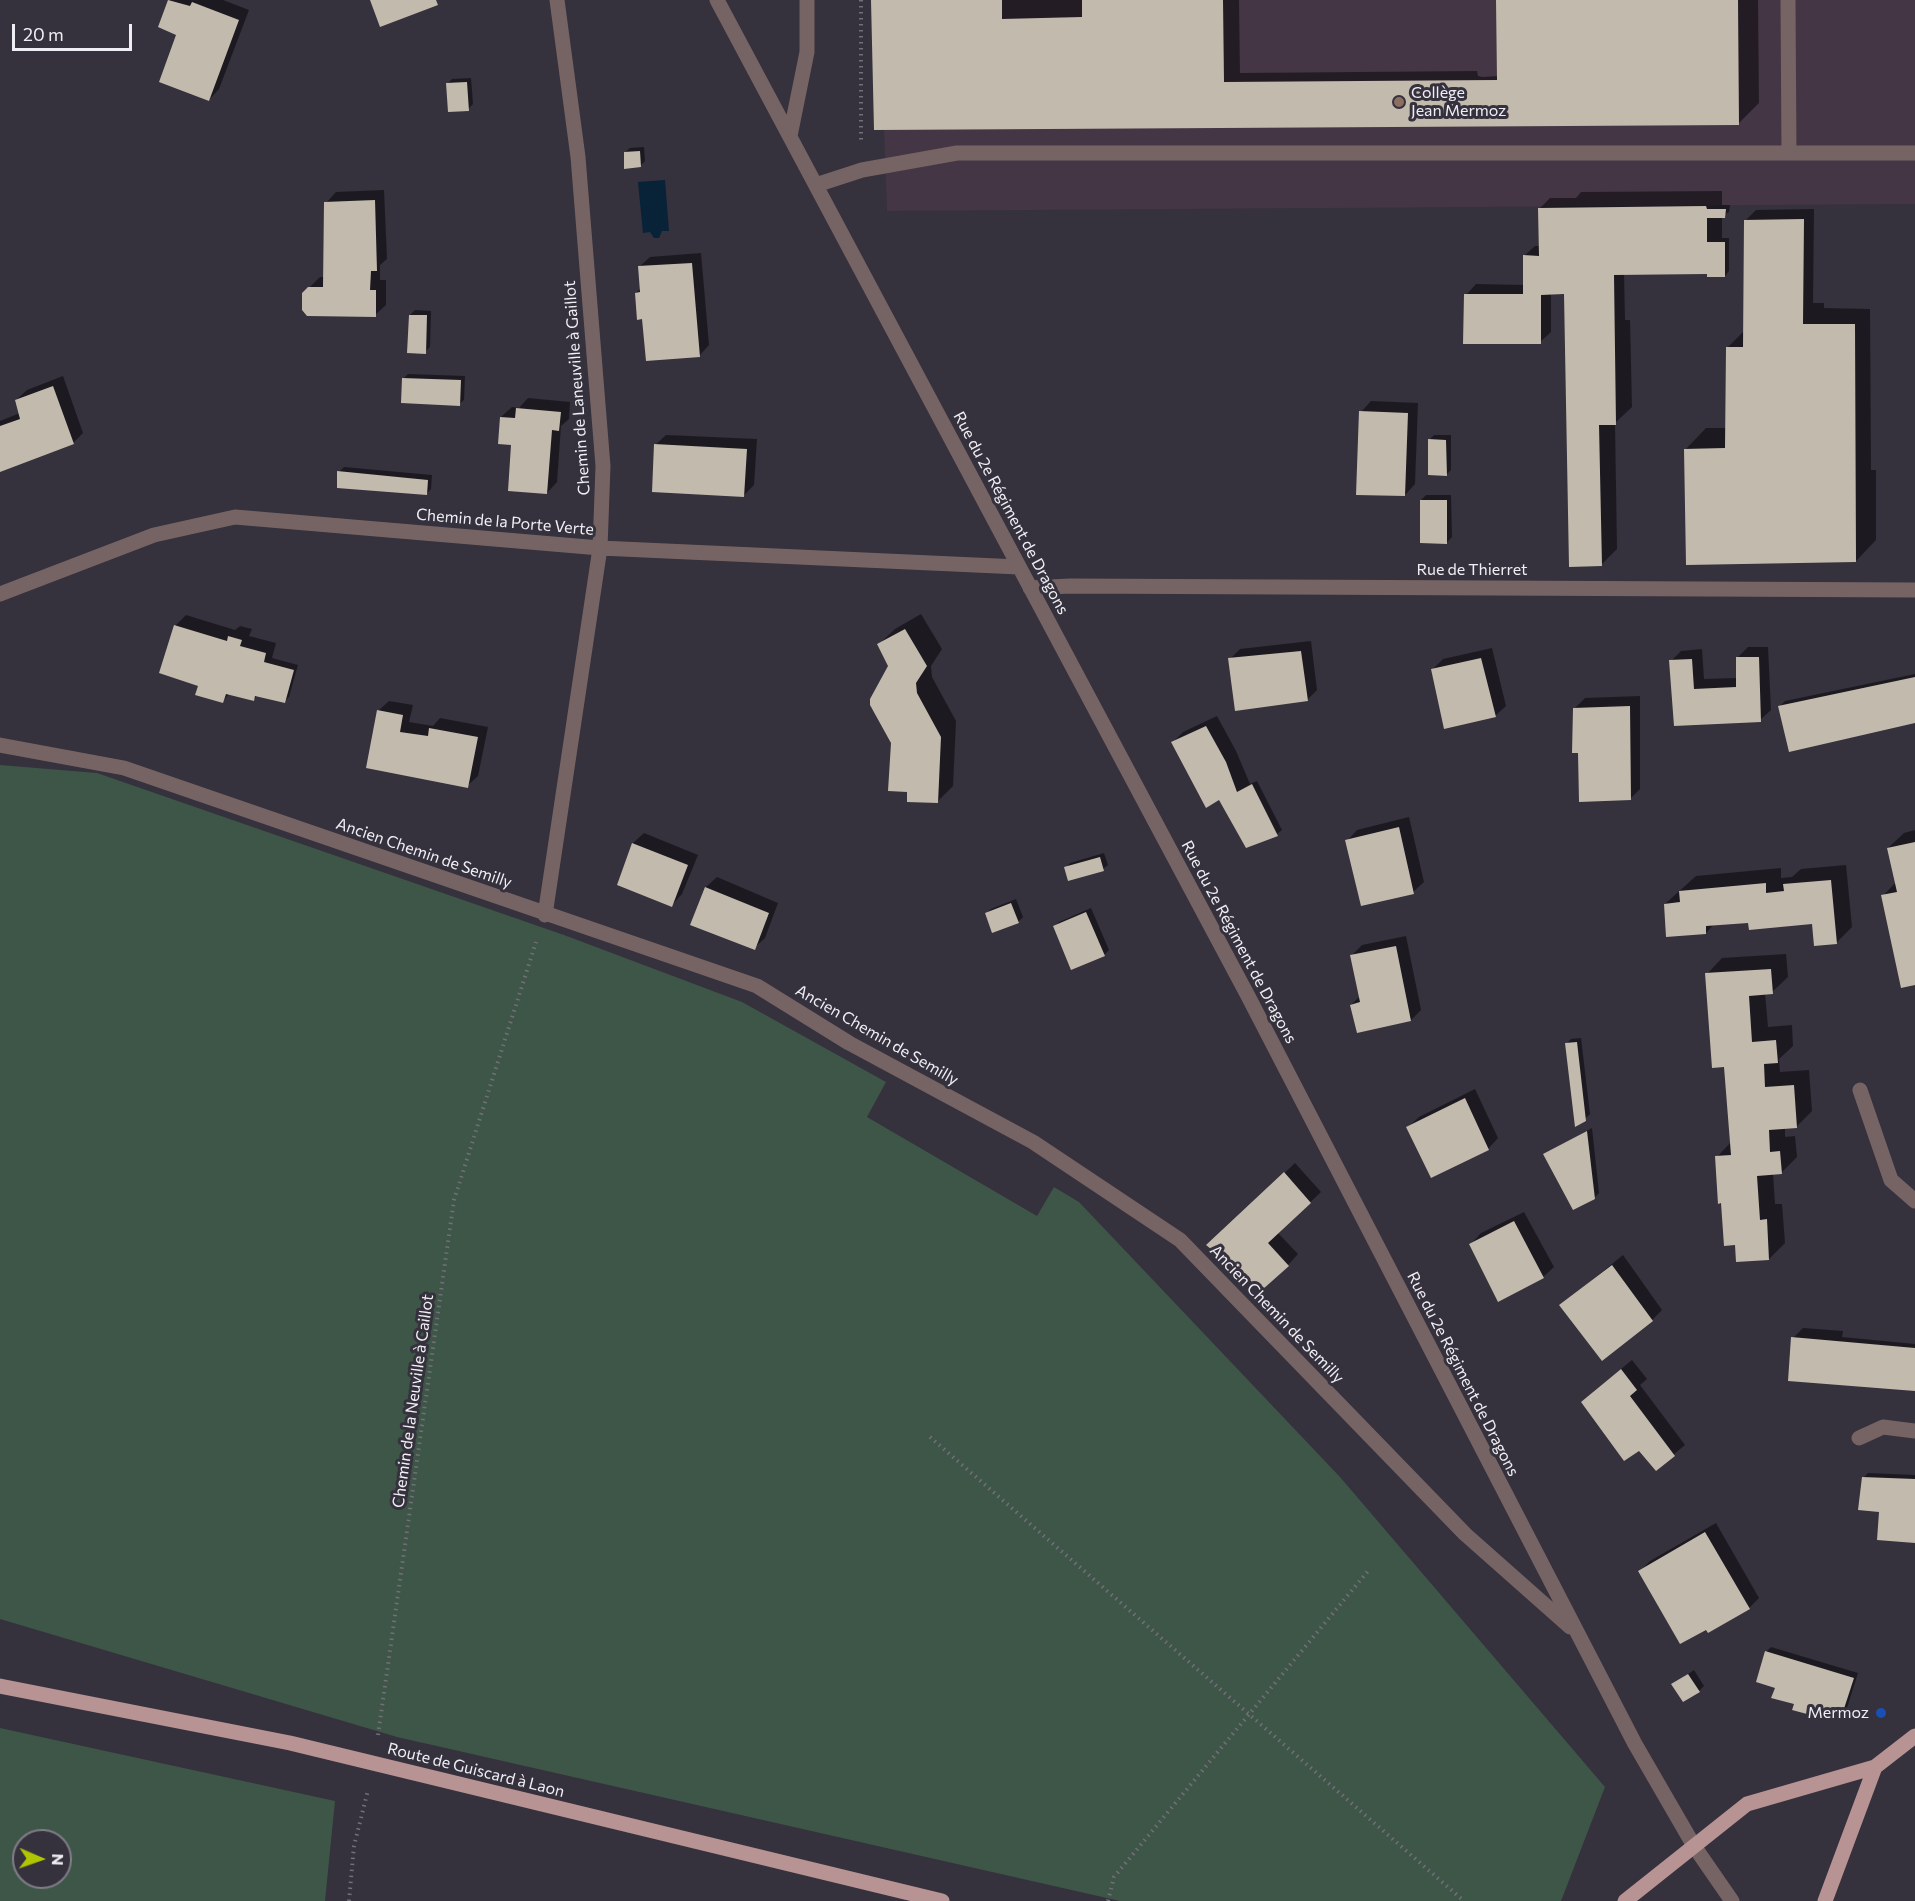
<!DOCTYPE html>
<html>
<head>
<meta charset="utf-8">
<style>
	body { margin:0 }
	#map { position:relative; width:1915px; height:1901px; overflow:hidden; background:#35313d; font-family:Commissioner,sans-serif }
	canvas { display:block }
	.north { position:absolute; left:12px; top:1829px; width:60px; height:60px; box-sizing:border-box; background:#35313d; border:2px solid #807d87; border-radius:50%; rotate:92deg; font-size:16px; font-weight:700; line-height:24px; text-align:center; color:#f0eef5 }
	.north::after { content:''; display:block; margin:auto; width:21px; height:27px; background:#b0c503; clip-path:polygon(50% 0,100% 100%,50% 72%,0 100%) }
	.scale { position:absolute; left:12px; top:24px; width:120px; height:27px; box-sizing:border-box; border:3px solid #f0eef5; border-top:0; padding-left:8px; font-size:18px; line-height:21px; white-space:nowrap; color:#f0eef5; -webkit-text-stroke:4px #35313d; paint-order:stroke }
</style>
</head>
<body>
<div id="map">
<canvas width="1915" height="1901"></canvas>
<div class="north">N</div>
<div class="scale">20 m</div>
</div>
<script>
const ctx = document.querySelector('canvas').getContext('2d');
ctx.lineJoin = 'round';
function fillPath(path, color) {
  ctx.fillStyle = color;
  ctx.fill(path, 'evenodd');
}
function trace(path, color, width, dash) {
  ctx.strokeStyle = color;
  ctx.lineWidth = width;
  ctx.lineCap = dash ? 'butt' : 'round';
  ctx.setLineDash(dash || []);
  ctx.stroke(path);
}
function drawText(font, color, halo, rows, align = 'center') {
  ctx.font = font + ' Commissioner,sans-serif';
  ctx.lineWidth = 6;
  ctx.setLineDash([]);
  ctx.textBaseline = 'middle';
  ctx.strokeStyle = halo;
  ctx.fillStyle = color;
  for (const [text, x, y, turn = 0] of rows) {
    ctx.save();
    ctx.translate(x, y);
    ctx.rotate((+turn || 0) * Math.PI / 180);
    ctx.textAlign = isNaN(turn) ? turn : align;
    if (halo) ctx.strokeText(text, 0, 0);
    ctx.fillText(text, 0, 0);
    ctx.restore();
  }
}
fillPath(new Path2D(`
	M879 0H1915V204L887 211Z`), '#443644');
fillPath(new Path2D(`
	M0 765 97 773 564 935 742 1002 886 1082 867 1117 1037 1216 1054 1187 1079 1202 1340 1477 1605 1787 1561 1901H1120L397 1737 0 1619Z
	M0 1728 335 1801 325 1901H0ZM24 1841H60V1877H24Z`), '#3e5647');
fillPath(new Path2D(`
	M665 180 669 231H662L659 238H654L650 232 643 233 638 182Z`), '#082238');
fillPath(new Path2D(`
	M170 0H223L249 10 219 89 209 100 178 34 160 27Z
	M872 0H1239L1240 73 1477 71 1478 76 1483 77 1498 76V0H1758L1759 103 1738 124 876 128Z
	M471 78 473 104 468 109 447 84 452 79Z
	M644 147 645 161 640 166 625 152 630 148Z
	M384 190 387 259 380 265V280H386V305L375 315 303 294 320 277H325L326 203 336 192Z
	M1722 191V205H1730L1729 212 1722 216V238H1729V271L1725 276 1708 272 1624 273 1625 320H1630L1632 407 1615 423 1617 549 1601 565 1566 293H1551V332L1540 342 1466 295 1476 284 1525 285 1524 256 1535 246H1540L1539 209 1550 198H1576L1581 192Z
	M1814 209 1813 303H1824V308L1870 309 1871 470H1876V540L1856 561 1686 449 1706 428H1727L1728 347 1745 330V221L1756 210Z
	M701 253 709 345 699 356 643 317 636 293 641 288 639 267 650 257Z
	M415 310 431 311 430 347 425 352 410 315Z
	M408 374 465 376 464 400 459 404 403 379Z
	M63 376 83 433 73 443 0 471V421L20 413 16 400 27 390Z
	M528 398 570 402 569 419 561 426 557 482 547 493 513 444 501 417 512 407 519 408Z
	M1371 401 1418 403 1415 484 1405 495 1361 412Z
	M666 435 757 439 754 485 743 496 655 445Z
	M1434 435H1451V470L1447 474 1429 440Z
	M344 467 432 475 431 489 426 494 339 472Z
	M1426 495H1451L1452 537 1447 542 1421 500Z
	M921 614 942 649 931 666 932 677 956 721 953 786 937 802 909 790 892 743 890 666 879 644 895 629Z
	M186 615 235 630 240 626 252 629 249 636 276 643 272 658 298 665 289 697 284 702 258 695 254 699 230 693 222 702 199 685 161 672 176 625Z
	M1311 641 1317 690 1307 700 1230 659 1240 649Z
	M1748 647H1768L1771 710 1760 720 1675 724 1671 661 1681 651 1702 649 1704 679 1737 678V658Z
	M1492 648 1506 706 1495 716 1433 669 1443 659Z
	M1915 674V721L1780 706 1785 701Z
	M1640 696V789L1630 799 1579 751 1574 709 1585 698Z
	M389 701 413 705 409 722 433 726 440 718 488 727 478 776 467 786 368 767 378 711Z
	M1217 716 1236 751 1250 784 1257 781 1282 830 1277 834 1173 742 1183 732Z
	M1409 817 1424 882 1413 892 1347 841 1357 830Z
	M1915 830V984L1883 896 1896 882 1888 848 1904 833Z
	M644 833 698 855 682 894 672 905 619 884 633 843Z
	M1104 853 1108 865 1103 869 1066 868 1070 863Z
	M1846 865 1852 927 1836 943 1813 922 1749 921 1714 924 1706 933 1665 904 1696 876 1781 868V878L1792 877 1801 869Z
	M717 877 778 903 765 938 754 948 692 924 706 887Z
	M1016 899 1023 917 1018 922 986 914 991 909Z
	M1091 908 1109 950 1104 955 1054 927 1059 922Z
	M1406 936 1421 1010 1411 1020 1351 1005 1360 996 1352 955 1362 945Z
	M1786 954 1788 977 1772 992 1765 993 1768 1027 1792 1025 1793 1046 1779 1059 1780 1072 1809 1070 1812 1111 1797 1126 1785 1127V1137L1795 1136 1797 1157 1781 1173 1773 1174 1775 1204H1782L1785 1243 1769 1259 1736 1243 1717 1157 1731 1142 1726 1066 1707 974 1722 958Z
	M1581 1038 1590 1114 1585 1119 1567 1043 1571 1039Z
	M1475 1089 1498 1138 1488 1149 1408 1127 1419 1117Z
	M1592 1128 1599 1193 1594 1198 1545 1155Z
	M1295 1163 1321 1192 1278 1233 1298 1254 1288 1265 1219 1235Z
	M1524 1212 1554 1267 1543 1277 1471 1244 1481 1233Z
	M1623 1255 1662 1310 1652 1320 1561 1305Z
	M1803 1328 1843 1331 1842 1337 1915 1344V1390L1793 1338Z
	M1632 1360 1647 1379 1640 1385 1685 1445 1656 1469 1593 1392Z
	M1868 1473 1915 1475V1542L1863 1478Z
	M1716 1523 1759 1598 1749 1608 1640 1571 1650 1561Z
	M1771 1647 1858 1673 1846 1711 1841 1716 1825 1712 1821 1716 1796 1703 1777 1687 1766 1652Z
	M1694 1670 1704 1686 1699 1691 1673 1684Z`), '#0007');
fillPath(new Path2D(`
	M168 0 190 6 192 2 239 20 209 101 159 82 176 35 158 27Z
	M370 0H436L438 5 380 27Z
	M871 0H1002V19L1082 17V0H1223L1224 82 1497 80 1496 0H1738L1739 125 874 130Z
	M467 82 469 111 448 112 446 83Z
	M640 151 641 167 624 169V152Z
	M375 200 377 271H371L370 290H376V317L307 316 302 310V293L308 287H323L324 202Z
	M1706 206 1707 209H1726L1725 218H1707V242H1725V277H1707V274L1614 275 1616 425H1599L1602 566 1569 567 1564 294 1541 295V344H1463L1464 294H1523V255L1539 256 1538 208Z
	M1804 219 1803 324H1855L1856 562 1686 565 1684 449 1725 448 1726 347H1743L1744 220Z
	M692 263 700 357 646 361 642 319 637 320 635 293 640 292 638 266Z
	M409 315H427L426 354 407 353Z
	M402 378 461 380 460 406 401 403Z
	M53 386 74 444 0 472V426L20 419 15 400Z
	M516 408 561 412 559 431 552 430 547 494 508 491 511 445 498 444 500 417 515 418Z
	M1359 411 1408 413 1405 496 1356 495Z
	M1428 439 1446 440 1447 476 1428 475Z
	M654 444 747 449 744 497 652 492Z
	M337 471 428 480 427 495 337 488Z
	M1420 500H1447V544L1420 543Z
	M174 625 227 641 228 636 242 640 240 646 266 653 264 662 294 670 285 703 255 696 254 701 226 694 223 703 195 695 198 686 159 673Z
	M905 629 927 666 916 683 917 693 941 737 938 803 907 802V792L888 791 891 743 870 705V699L888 666 877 644Z
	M1301 651 1308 701 1235 711 1228 658Z
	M1736 657H1759L1761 722 1674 726 1669 660 1692 659 1694 689 1736 687Z
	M1481 658 1496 717 1444 729 1431 669Z
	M1915 677V723L1789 752 1778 706Z
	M1630 706 1631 800 1579 802 1578 753H1572L1573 708Z
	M377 710 403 715 400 732 428 736 429 728 478 737 468 788 366 768Z
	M1206 726 1226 762 1237 792 1252 784 1278 836 1246 848 1219 800 1206 808 1171 742Z
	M1399 827 1414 894 1361 906 1345 840Z
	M1915 842V985L1901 988 1881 895 1897 892 1887 848Z
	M632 843 688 865 672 907 617 885Z
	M1100 857 1104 871 1068 881 1064 867Z
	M1831 880 1837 944 1814 946 1812 924 1749 930 1748 923 1706 926V934L1666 937 1664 904 1680 902 1679 891 1766 883V893L1784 891 1783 884Z
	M705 887 769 913 755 950 690 925Z
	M1011 903 1019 923 992 933 985 913Z
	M1086 912 1105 956 1071 970 1053 926Z
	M1396 946 1411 1021 1357 1033 1350 1005 1360 1002 1350 955Z
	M1771 969 1773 994 1749 996 1752 1042 1776 1040 1778 1063 1764 1064 1765 1087 1794 1085 1797 1128 1769 1130 1770 1152 1780 1151 1782 1174 1757 1176 1760 1220 1767 1219 1769 1260 1736 1262 1735 1245 1724 1246 1721 1203 1718 1204 1715 1156 1731 1155 1724 1067 1712 1068 1705 973Z
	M1577 1042 1586 1121 1575 1127 1565 1043Z
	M1465 1098 1489 1150 1431 1178 1406 1127Z
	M1587 1131 1595 1199 1573 1210 1543 1154Z
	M1284 1172 1311 1203 1268 1243 1289 1266 1262 1290 1206 1245Z
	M1514 1221 1544 1278 1498 1302 1469 1244Z
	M1612 1265 1653 1321 1602 1361 1559 1305Z
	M1791 1337 1915 1348V1391L1788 1381Z
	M1621 1369 1637 1390 1630 1396 1675 1456 1656 1471 1639 1451 1624 1461 1581 1402Z
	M1862 1477 1915 1479V1543L1877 1540 1879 1512 1858 1510Z
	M1705 1532 1750 1609 1708 1633 1706 1630 1680 1644 1638 1571Z
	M1765 1651 1854 1678 1841 1718 1823 1713 1821 1718 1807 1714 1792 1710 1794 1704 1771 1698 1775 1688 1756 1682Z
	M1688 1674 1700 1692 1683 1702 1671 1684Z`), '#c3baae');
trace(new Path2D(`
	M861 0V143
	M930 1437 1464 1901
	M378 1735 454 1200 536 942
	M349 1901 354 1846 368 1790
	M1108 1901 1114 1877 1368 1571`), '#726f79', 4, [1.5, 4.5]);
trace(new Path2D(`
	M717 0 1248 996 1635 1744 1694 1846 1732 1901
	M1788 0 1789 153
	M790 136 807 52V0
	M816 185 862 170 957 153H1915
	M1030 588 1070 586 1915 590
	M0 594 154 535 235 517 600 548 1019 567
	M0 745 124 768 757 986 849 1043 1033 1142 1180 1240 1465 1534 1570 1627
	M545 915 600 548 603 466 578 157 557 0
	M1860 1090 1891 1180 1915 1201
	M1859 1438 1883 1427 1915 1431`), '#766464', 15);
trace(new Path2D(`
	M0 1686 290 1743 942 1901
	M1625 1901 1747 1804 1875 1767 1915 1736
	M1825 1901 1875 1767`), '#b79393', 15);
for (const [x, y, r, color] of [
	[1399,102,6,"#8d6e63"],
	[1881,1713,6,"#1a4fb4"]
]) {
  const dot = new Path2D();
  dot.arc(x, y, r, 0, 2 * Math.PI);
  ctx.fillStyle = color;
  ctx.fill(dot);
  trace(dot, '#35313d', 2);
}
drawText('16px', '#f0eef5', '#35313d', [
	["Collège",1411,93],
	["Jean Mermoz",1411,111],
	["Mermoz",1869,1713,"right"]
], 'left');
drawText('16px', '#f0eef5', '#35313d', [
	["Chemin de Laneuville à Gaillot",577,388,-94],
	["Rue du 2e Régiment de Dragons",1011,513,62],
	["Chemin de la Porte Verte",505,522,5],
	["Rue de Thierret",1472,570],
	["Ancien Chemin de Semilly",424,853,19],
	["Rue du 2e Régiment de Dragons",1239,942,62],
	["Ancien Chemin de Semilly",877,1035,30],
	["Ancien Chemin de Semilly",1277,1314,46],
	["Rue du 2e Régiment de Dragons",1463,1374,63],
	["Chemin de la Neuville à Caillot",413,1401,-82],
	["Route de Guiscard à Laon",476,1770,14]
]);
</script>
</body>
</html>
